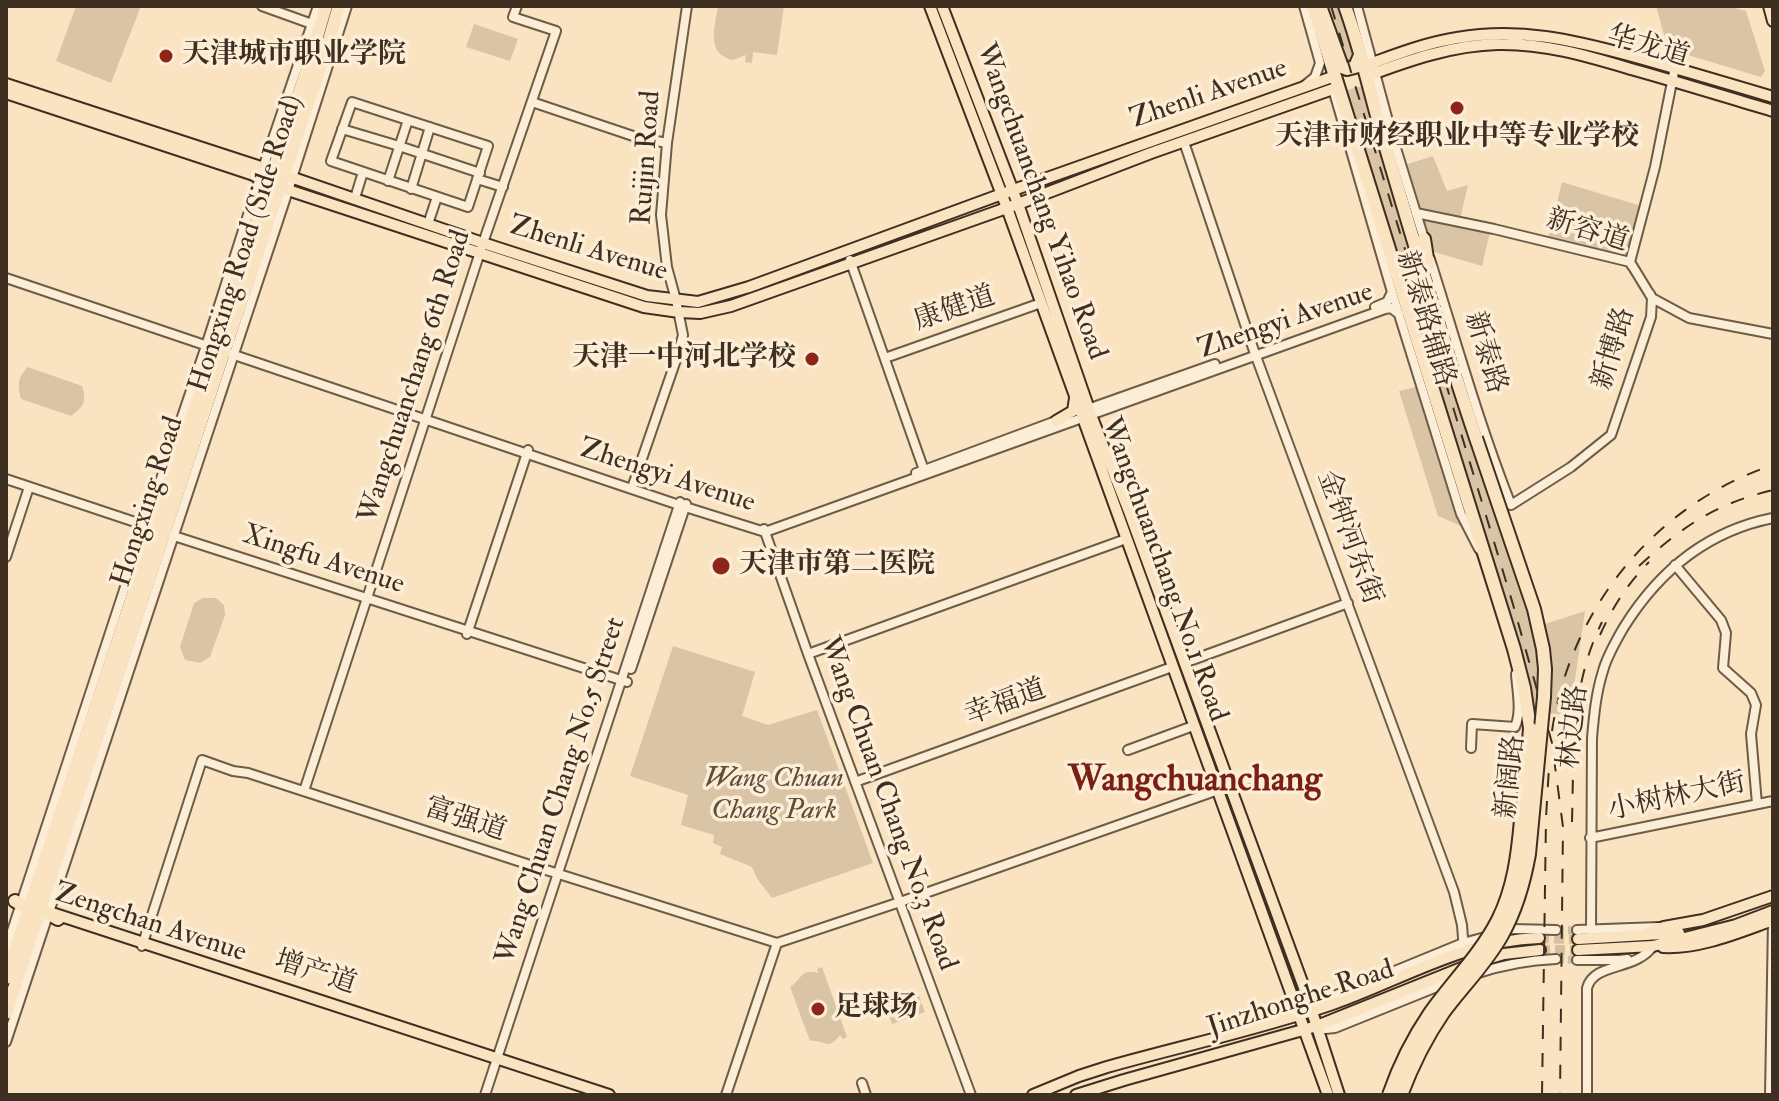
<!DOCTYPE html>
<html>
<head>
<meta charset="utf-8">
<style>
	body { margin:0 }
	#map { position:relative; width:1779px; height:1101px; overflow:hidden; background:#fae3c1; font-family:"IM FELL Double Pica",serif }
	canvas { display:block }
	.frame { position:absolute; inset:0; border:8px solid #3e2f20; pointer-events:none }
</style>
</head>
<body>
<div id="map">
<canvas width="1779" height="1101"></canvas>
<div class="frame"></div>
</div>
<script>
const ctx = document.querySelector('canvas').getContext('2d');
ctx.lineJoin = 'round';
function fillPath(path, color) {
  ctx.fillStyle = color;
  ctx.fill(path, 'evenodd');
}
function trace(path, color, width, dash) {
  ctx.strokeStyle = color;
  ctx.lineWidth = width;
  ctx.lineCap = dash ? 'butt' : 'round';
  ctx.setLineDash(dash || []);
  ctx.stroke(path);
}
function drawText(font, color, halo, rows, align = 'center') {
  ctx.font = font + ' "IM FELL Double Pica","Noto Serif SC",serif';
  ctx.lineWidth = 7;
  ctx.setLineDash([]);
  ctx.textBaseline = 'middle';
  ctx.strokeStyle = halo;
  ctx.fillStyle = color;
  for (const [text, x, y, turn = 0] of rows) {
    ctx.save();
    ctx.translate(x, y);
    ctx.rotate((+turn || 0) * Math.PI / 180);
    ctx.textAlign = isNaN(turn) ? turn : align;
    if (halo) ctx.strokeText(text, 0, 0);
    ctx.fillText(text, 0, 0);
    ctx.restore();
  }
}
fillPath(new Path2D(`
	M76 6H141L111 83 56 61Z
	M718 6H784L777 55 753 52 752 63 745 62 746 55 733 60C705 54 715 27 718 6Z
	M1325 6H1341L1357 53 1356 63 1347 66Z
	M1656 6H1728L1746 11 1765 71 1761 77 1668 49Z
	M474 24 518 39 510 61 466 47Z
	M1363 86 1413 256 1533 628 1585 611 1570 714 1533 713 1508 648 1472 545 1461 526 1438 516 1399 391 1437 382 1347 90Z
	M1433 156 1447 191 1468 185 1459 224 1490 232 1482 266 1431 251 1405 165Z
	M1562 182 1641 206 1627 257 1548 238Z
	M28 367 82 386C87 402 84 406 71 416L21 399C17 384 18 377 28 367Z
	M203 598H216L224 605 225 615 210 657 200 663 185 660 180 647 194 603Z
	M673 646 755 672 742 716 768 725 817 710 873 863 772 898 758 880 752 867 720 854 722 847 713 843 714 835 681 825 688 795 630 776Z
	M822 967 847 1037 843 1039 840 1035C828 1052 824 1039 810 1041L790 987C803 979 799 969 818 973L817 969Z
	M919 996 925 1012 892 1024 886 1008Z`), '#dac4a6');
trace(new Path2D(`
	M1556 930H1577
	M1556 959 1577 960`), '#d4bfa1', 8, [8, 4]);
trace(new Path2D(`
	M1539 938 1578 939
	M1540 950H1578`), '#d4bfa1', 10, [10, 5]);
const minor = new Path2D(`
	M262 6 312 24
	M1304 6 1320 63 1315 77 1305 85
	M1357 6 1391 132 1425 242
	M1333 89 1392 292 1461 514 1479 549
	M352 102 488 146 468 207 331 161Z
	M532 102 636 137 667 143
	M342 129 399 146 480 173
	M1184 142 1254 351 1454 892 1462 925 1464 951
	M477 179 503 187
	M388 181 408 120
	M411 189 430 127
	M355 198 363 172
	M1416 213 1494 229 1630 262 1632 266
	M428 224 437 197
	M1430 259C1456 341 1479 424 1511 505L1571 467 1611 435 1651 317 1652 298 1630 262 1655 167 1675 67
	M850 260 925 473
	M6 278 679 505 765 532 1385 309 1391 308 1399 314
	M1650 294 1652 298 1689 318 1773 334
	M1375 307 1387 302 1392 292
	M885 358 1041 303
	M1085 410 1215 364
	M916 473 1061 419
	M6 479 147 526
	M633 485 677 357 683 335 676 300 667 267 661 215 667 143 687 6
	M764 529 808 654 971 1095
	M171 535 627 682
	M6 557 29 487
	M1675 565 1721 620 1726 633 1723 668 1751 693 1756 705 1751 734 1757 804
	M467 634 528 450
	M808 654 1126 539
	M1184 663 1348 603
	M631 669 686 504
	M1471 748 1472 724 1515 727C1522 711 1517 691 1516 674
	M1128 750 1193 726
	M855 782 1172 667
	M304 791 483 243 556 31 513 17 517 6
	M1590 838 1773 801
	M1577 930 1659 927
	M1591 930 1592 738C1594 715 1596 693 1603 671 1607 656 1616 641 1624 627 1659 571 1707 531 1773 518
	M1502 932 1513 929 1556 930
	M142 946 202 760 233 771 248 773 524 863 777 943 900 902 1255 777
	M6 949 145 526 206 346 263 168 318 6
	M1577 960H1620L1627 959
	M1475 974C1502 965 1528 960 1556 959
	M1312 1011 1317 1004 1324 1000 1463 943 1489 936
	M1317 1026 1325 1029 1335 1028 1454 980
	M6 1042 285 200 347 6
	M862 1083 866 1095
	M485 1095 680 502
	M726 1095 777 943
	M1587 1095V988C1594 962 1636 971 1653 946
	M1770 1095 1773 920`);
const major = new Path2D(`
	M930 6 1007 208 1328 1095
	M942 6 1018 204 1091 415 1130 514 1306 993 1339 1095
	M1769 6 1773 21
	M1364 66C1395 55 1425 43 1457 38 1519 27 1573 40 1632 56 1679 69 1726 83 1773 97
	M1367 76C1409 60 1453 45 1498 44 1544 43 1587 56 1631 69 1678 82 1726 97 1773 111
	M6 84 273 171 483 243 647 296 698 302 749 287 1002 194 1335 76
	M6 93 251 174 288 190 644 307 679 312 700 313 731 306 1018 204 1151 153 1333 89
	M1056 421 1073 411 1075 398
	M52 913 609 1095
	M1649 932 1664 927 1703 920 1773 896
	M1578 939 1679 933
	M1663 947C1700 949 1739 932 1773 920
	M1578 950 1653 946 1736 925 1773 911
	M1484 960 1504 954 1540 950
	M1033 1095 1079 1076 1107 1067C1181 1046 1257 1030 1330 1005 1399 981 1464 940 1539 938
	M1076 1095 1124 1080 1317 1026 1469 965`);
const highway = new Path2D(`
	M1313 6 1514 649 1524 688 1530 728
	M1320 6 1342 67 1347 69 1355 67 1360 55
	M1345 6C1361 50 1371 96 1384 141 1413 240 1443 340 1476 438
	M1424 239 1428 265
	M15 901 28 909 33 915
	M38 904 46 912 58 919
	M6 978 310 60 326 6
	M6 1013 225 349 326 50 339 6`);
trace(minor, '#6d5c48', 12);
trace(major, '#3e2f20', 14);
trace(highway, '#3e2f20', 16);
trace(minor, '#fcedd7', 8);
trace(major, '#fae3c1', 10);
trace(highway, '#fae3c1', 12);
trace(new Path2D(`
	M1331 6 1512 601 1552 743 1563 827 1560 1095
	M1639 566C1683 526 1715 504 1773 490
	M1600 635C1612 608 1628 583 1649 562
	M1552 731C1570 609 1655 504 1773 465
	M1572 822C1574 752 1570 687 1602 622
	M1542 1095 1546 818 1549 767`), '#3e2f20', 2, [14, 14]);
const highwayBridge = new Path2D(`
	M1389 1095C1399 1066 1413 1038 1430 1013 1452 982 1480 955 1498 920 1514 888 1518 854 1521 820 1525 789 1528 759 1530 728
	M1401 1095C1412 1066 1425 1039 1443 1013 1462 987 1486 964 1502 935 1516 910 1524 882 1529 854L1544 697 1545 669 1543 649 1534 609 1476 438`);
trace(highwayBridge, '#3e2f20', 16, []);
trace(highwayBridge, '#fae3c1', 12);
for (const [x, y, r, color] of [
	[166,56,8,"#8f2418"],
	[1457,108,8,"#8f2418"],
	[812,359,8,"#8f2418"],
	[721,566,10,"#8f2418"],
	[818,1009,8,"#8f2418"]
]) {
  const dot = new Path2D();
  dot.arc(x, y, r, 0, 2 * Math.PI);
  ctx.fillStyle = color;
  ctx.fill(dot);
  trace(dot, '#fcedd7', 3);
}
drawText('28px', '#3e2f20', '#fcedd7', [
	["华龙道",1648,48,16],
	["Zhenli Avenue",1209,95,-19],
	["Ruijin Road",648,158,-86],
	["Wangchuanchang Yihao Road",1040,202,70],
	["新容道",1587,232,17],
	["Hongxing Road (Side Road)",247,244,-72],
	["Zhenli Avenue",588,250,17],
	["康健道",955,310,-19],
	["新泰路辅路",1424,319,73],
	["Zhengyi Avenue",1286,322,-19],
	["新博路",1615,349,-73],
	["新泰路",1484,353,73],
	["Wangchuanchang 6th Road",416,377,-72],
	["Zhengyi Avenue",667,477,18],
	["Hongxing Road",149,502,-72],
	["金钟河东街",1348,538,70],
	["Xingfu Avenue",323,561,18],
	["Wangchuanchang No.1 Road",1163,570,70],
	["幸福道",1006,704,-20],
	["林边路",1575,727,-84],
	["新阔路",1512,777,-84],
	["Wang Chuan Chang No.5 Street",562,791,-72],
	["小树林大街",1677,798,-12],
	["Wang Chuan Chang No.3 Road",887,804,70],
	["富强道",465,821,18],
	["Zengchan Avenue",150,924,18],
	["增产道",315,974,18],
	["Jinzhonghe Road",1301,1000,-18]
]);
drawText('bold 28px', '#3e2f20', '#fcedd7', [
	["天津城市职业学院",182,56],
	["天津市财经职业中等专业学校",1457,138,"center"],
	["天津一中河北学校",796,359,"right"],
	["天津市第二医院",739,566],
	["足球场",834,1009]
], 'left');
drawText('italic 28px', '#5d4d3b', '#fcedd7', [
	["Wang Chuan",774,780],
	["Chang Park",774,812]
]);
drawText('bold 36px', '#7a1f14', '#fcedd7', [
	["Wangchuanchang",1195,782]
]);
</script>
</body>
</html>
